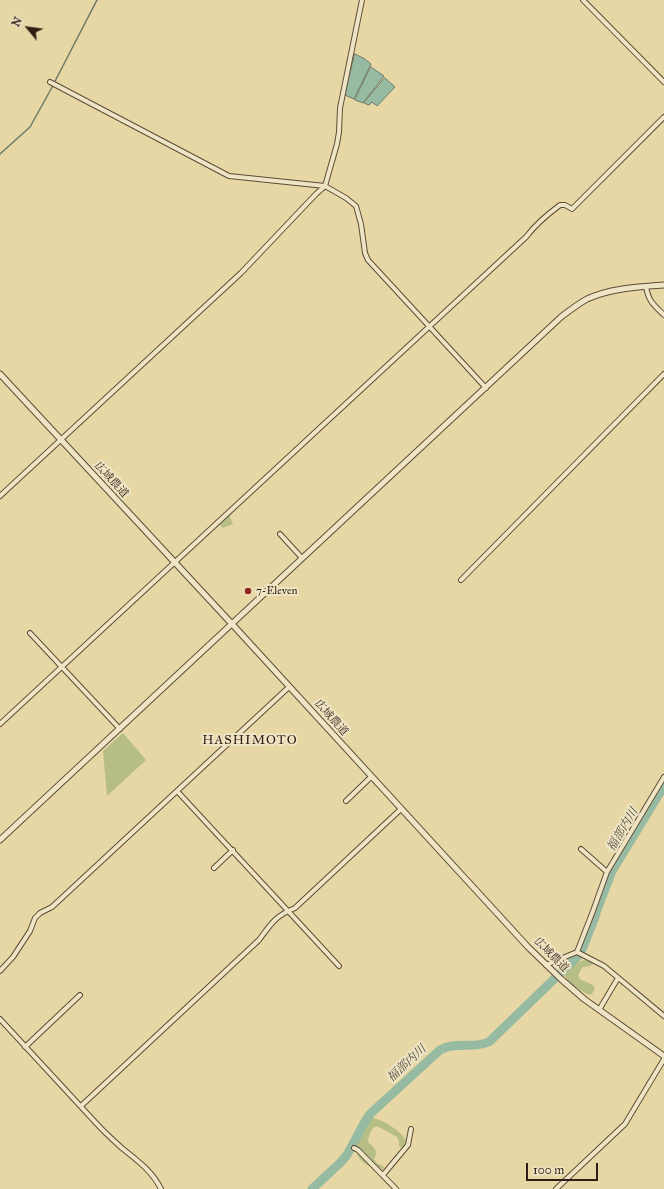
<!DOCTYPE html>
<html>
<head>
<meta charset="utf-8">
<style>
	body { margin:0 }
	#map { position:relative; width:664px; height:1189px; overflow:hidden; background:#e6d7a4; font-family:"IM FELL Great Primer",serif }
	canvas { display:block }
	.north { position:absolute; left:8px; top:8px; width:40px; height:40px; -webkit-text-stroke:3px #efe5c4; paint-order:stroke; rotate:299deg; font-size:11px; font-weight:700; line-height:16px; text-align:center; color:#2f1d16 }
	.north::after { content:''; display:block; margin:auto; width:14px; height:18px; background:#2f1d16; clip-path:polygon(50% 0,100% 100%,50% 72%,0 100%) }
	.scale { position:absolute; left:526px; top:1163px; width:72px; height:18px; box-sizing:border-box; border:2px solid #2f1d16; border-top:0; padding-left:5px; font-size:12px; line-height:14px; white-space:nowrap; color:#2f1d16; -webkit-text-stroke:3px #efe5c4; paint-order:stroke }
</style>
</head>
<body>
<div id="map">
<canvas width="664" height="1189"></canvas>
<div class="north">N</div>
<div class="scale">100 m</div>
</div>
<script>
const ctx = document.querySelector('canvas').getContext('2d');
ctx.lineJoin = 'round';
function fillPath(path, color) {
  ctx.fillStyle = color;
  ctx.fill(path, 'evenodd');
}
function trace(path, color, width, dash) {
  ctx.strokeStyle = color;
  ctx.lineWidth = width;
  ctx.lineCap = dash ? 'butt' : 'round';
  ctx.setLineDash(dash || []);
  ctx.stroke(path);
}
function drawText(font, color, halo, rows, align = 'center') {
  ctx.font = font + ' "IM FELL Great Primer","Noto Serif JP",serif';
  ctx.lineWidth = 4;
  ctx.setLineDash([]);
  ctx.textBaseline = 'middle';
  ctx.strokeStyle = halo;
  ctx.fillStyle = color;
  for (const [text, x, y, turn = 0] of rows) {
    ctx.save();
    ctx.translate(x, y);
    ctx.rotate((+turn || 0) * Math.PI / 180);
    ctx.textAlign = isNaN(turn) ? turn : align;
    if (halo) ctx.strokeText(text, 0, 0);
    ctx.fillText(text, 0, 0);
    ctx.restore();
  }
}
fillPath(new Path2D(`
	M229 515 233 524 223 528 219 524Z
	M123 733 146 760 107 796 103 751Z
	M586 960 591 962 593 964 590 966 583 967C566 987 605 978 592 994L589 995C580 990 570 985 565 976 569 966 575 962 586 960Z
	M372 1118C382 1119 403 1132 406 1141L404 1148H402L399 1146V1141L397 1137 377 1126C370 1128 369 1136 368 1142 374 1148 379 1150 374 1159L377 1163 383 1166 384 1168 382 1170C374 1169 359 1163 357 1153 355 1143 362 1121 372 1118Z`), '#b6be85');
const water = new Path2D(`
	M355 54 365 59 371 64 354 99 345 95Z
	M371 67 384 76 363 103 355 100Z
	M385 78 395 87 377 106 372 102 369 105 364 103Z`);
fillPath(water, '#97baa2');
trace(water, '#6d7b6a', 1);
trace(new Path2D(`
	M0 154 30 127 50 91 97 0`), '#6d7b6a', 1.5);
trace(new Path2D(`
	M597 910 612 871 664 786
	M312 1189 340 1163 347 1155 363 1125 370 1114 440 1050C457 1041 473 1049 489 1042L578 956 583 947 596 914`), '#97baa2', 9);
const minor = new Path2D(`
	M583 0 664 82
	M50 82 229 176 325 186 346 198 356 206 361 224 365 253 368 260 486 388
	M646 286C648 301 654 305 664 315
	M0 496 241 273 316 194 325 186 337 144 339 132 340 108 362 0
	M280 534 302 558
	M461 580 664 374
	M30 633 120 729
	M0 724 526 237C535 225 548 214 560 205H565L572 209 664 117
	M177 791 339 966
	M346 801 371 777
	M581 849 607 872
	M214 868 233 850
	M577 952 604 966 664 1016
	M546 965 577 952 593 911 607 872 664 777
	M0 971 13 957 30 931 35 918 40 913 52 907 289 687
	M599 1010 618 978
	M0 1019 96 1123C104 1132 113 1140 123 1149 138 1161 152 1171 161 1189
	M25 1047 80 995
	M81 1106 259 940C271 924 275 916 295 908L401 809
	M354 1148 358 1150 396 1189
	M383 1175 408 1145 411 1129
	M556 1189 625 1124 664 1059`);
const tertiary = new Path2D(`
	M0 374 232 624 528 947 561 979 584 999 664 1056
	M0 840 561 317C570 310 578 304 587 299 611 288 638 287 664 285`);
trace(minor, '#5d4c3a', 6);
trace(tertiary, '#5d4c3a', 7);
trace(minor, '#efe5c4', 4);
trace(tertiary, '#efe5c4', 5);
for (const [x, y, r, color] of [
	[248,591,4,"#8f2418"]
]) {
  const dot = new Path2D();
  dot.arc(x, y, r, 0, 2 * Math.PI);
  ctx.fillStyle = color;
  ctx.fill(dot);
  trace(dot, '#efe5c4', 1.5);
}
drawText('11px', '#2f1d16', '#efe5c4', [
	["広域農道",111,480,47],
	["広域農道",331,718,48],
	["広域農道",551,955,45]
]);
drawText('11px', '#2f1d16', '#efe5c4', [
	["7-Eleven",256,591]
], 'left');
drawText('italic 12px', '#4e4c40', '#efe5c4', [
	["福部内川",623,830,-59],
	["福部内川",407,1064,-43]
]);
ctx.letterSpacing = '1px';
drawText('13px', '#2f1d16', '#efe5c4', [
	["HASHIMOTO",250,741]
]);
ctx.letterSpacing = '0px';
</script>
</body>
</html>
